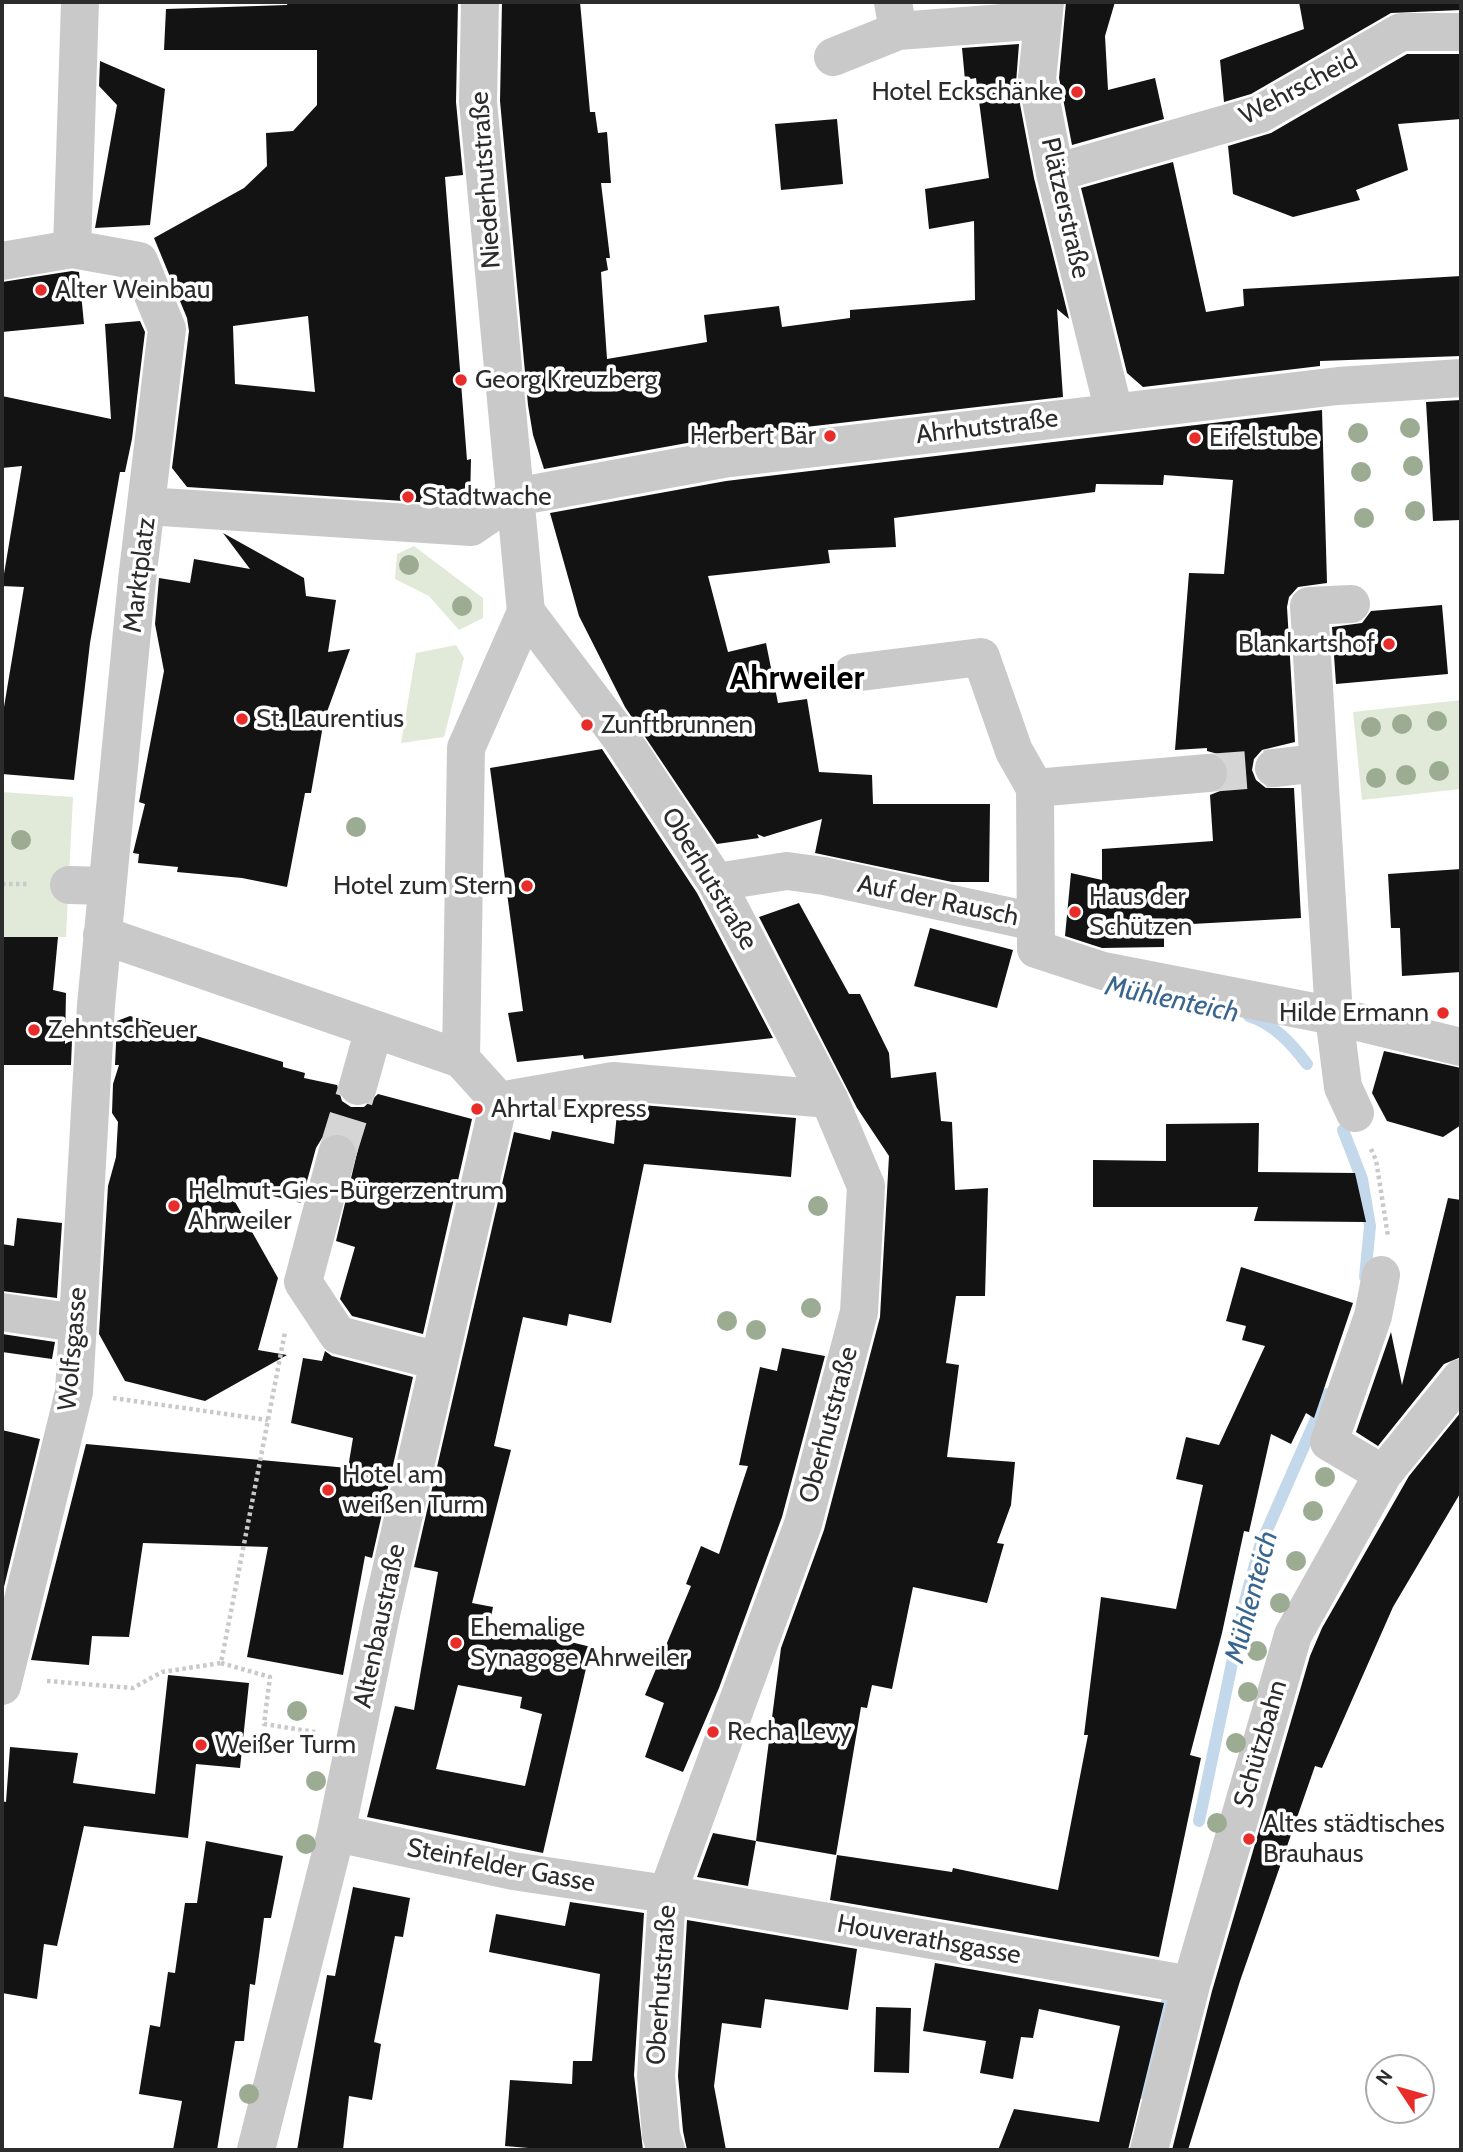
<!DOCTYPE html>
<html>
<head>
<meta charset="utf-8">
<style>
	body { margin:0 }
	#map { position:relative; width:1463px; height:2152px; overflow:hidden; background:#fff; font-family:Cabin,sans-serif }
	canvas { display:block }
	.frame { position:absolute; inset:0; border:4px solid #2c2c2c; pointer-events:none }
	.north { position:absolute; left:1365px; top:2054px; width:70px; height:70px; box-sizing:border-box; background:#fff; border:2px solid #ababab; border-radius:50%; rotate:306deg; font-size:19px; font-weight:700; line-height:28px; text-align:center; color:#2c2c2c }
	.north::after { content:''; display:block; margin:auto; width:24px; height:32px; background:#e82c29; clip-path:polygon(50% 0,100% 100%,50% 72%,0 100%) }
</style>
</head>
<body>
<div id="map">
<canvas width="1463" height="2152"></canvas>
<div class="frame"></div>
<div class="north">N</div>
</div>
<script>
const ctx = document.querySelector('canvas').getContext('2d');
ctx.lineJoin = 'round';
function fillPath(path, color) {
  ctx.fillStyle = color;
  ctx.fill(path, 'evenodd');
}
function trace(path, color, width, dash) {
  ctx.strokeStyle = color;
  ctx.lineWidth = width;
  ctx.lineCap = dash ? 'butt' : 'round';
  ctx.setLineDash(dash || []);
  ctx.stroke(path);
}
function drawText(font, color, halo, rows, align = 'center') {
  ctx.font = font + ' Cabin,sans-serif';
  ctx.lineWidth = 7;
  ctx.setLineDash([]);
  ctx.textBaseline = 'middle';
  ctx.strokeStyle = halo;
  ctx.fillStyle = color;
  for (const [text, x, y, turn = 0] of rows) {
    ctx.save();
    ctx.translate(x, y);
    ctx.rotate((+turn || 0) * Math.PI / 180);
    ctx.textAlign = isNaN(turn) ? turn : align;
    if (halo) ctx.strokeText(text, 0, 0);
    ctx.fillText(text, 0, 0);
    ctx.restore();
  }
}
fillPath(new Path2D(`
	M414 546 483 598V618L459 630 429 596 395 579 397 554Z
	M456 645 464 658 444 737 401 743 416 653Z
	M1461 700V789L1362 800 1353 712Z
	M2 792 73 797 66 937H2Z`), '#e1ead9');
trace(new Path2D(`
	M1249 1016C1274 1024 1292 1044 1307 1064
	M1343 1130 1362 1179 1370 1226 1365 1277
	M1199 1821 1245 1601 1260 1546 1327 1394
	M1141 2093 1167 2002`), '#c4d8eb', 12);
fillPath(new Path2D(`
	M288 2H458L456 102 463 175 445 177 467 460 471 459 470 502 465 505 187 487 172 468 189 331 187 318 154 238 244 188 267 166 266 133 293 131 317 105V50H164L166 9 287 5ZM308 316 315 392 235 384 233 326Z
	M502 2H580L590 112H595L598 133 607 132 611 183H601L610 258H606L608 270 601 272 607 359 707 342 704 315 779 306 782 327 850 318V310L975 300 974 221 929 229 925 189 989 178 976 78 965 80 962 48 1019 44 1016 83 1034 178 1069 319 1057 309 1063 397 720 437 544 469 533 435 528 405 500 101Z
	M1066 2H1115L1105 36 1108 90 1155 78 1164 119 1072 145 1059 78Z
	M1299 2H1461V10L1391 13 1251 94 1224 102 1220 60 1304 29Z
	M1407 54H1461V119L1398 124 1408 170 1356 190 1360 200 1293 217 1233 194 1228 146 1271 133Z
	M100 61 165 89 150 225 95 228 117 105 99 86Z
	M837 119 843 184 781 190 775 124Z
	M1173 162 1206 312 1244 306 1243 289 1461 276V356L1320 361V366L1143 387 1127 373 1081 188Z
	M72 271 79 272 84 324 2 332V282Z
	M140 321 145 332 132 439 125 472H120L90 643 74 780 2 774V719L24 587 2 586 22 466 2 468V396L111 419 105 324Z
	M1461 400V520L1433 521 1426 402Z
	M1322 410 1327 583 1298 587 1289 597 1287 607 1295 742 1262 750 1254 759 1252 770 1256 780 1266 788H1294L1301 918 1192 924 1191 935H1164V947L1102 948 1065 936 1071 873 1102 880V849L1213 841 1210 795 1220 791 1227 783 1230 772 1226 761 1218 754 1207 751V748L1175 750 1189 573 1224 574 1233 480 1164 475 1163 485 1096 484 1095 492 894 518 896 547 828 550 830 563 708 576 728 652 766 643 778 703 807 699 819 772 872 775 873 804H990L989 882H952L815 853 822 819 764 837 757 834 759 838 717 844 625 707 579 616 550 513 726 481Z
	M223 533 304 578 306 596 336 600 328 652 350 649 324 720 311 793H305L287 887 242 878 177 872 178 867 138 863 139 854 133 853 145 804 139 802 164 671 155 624 159 578 190 583 194 559 250 569Z
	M1442 605 1448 674 1336 684 1332 627 1362 623 1371 611Z
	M602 749 697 893 773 1038 584 1059 583 1055 517 1062 508 1013 523 1011 490 768Z
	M1461 869V972L1402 976 1400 928H1391L1388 874Z
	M799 903 849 994H860L889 1053 891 1078 936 1072 941 1121 952 1122 955 1190 988 1188 985 1296H956L946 1363 959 1365 947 1457 1015 1462 1011 1505 997 1543 1004 1544 987 1603 913 1587 892 1689 872 1685 867 1708 861 1707 836 1855 756 1841 781 1648 824 1530 880 1317 889 1156 857 1108 759 917Z
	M930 928 1013 950 997 1008 914 986Z
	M2 937H58L53 990 66 993 65 1044 72 1040 71 1065H2Z
	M130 1016 283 1062V1067L305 1073 304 1078 337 1085 342 1101 351 1107H364L378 1094 472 1119 423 1334 352 1316 340 1299 355 1247 336 1241 358 1149 352 1138 342 1133H332L322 1138 316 1148 301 1203 225 1184 278 1278 258 1350 287 1355 205 1401 125 1381 99 1334 108 1186 116 1157 118 1122 112 1113 113 1084 119 1065H115L117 1021Z
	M1384 1051 1461 1068V1125L1443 1137 1387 1121 1372 1093Z
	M618 1103 796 1118 791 1177 644 1164 611 1323 569 1314 567 1326 523 1317 494 1446 511 1450 472 1603 493 1607 490 1622 591 1647 543 1853 367 1817 395 1706 414 1710 438 1572 414 1567 514 1132 550 1140 552 1131 614 1144ZM458 1685 522 1697 520 1708 542 1714 525 1786 436 1769Z
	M1259 1123 1258 1172 1355 1173 1366 1222 1254 1221 1258 1207H1093V1160L1166 1161V1124Z
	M1448 1198 1461 1200V1357L1444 1364 1378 1446 1356 1432 1391 1332 1402 1385Z
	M17 1218 62 1223 57 1298 2 1291V1244L14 1246Z
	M1241 1267 1353 1303 1314 1418 1306 1413 1291 1444 1271 1434 1249 1532 1244 1531 1222 1633 1190 1755 1201 1758 1159 1957 830 1900 837 1855 952 1872 953 1868 1058 1890 1088 1735H1084L1101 1597 1176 1609 1203 1485 1176 1479 1186 1437 1219 1445 1265 1346 1242 1340 1246 1326 1226 1321Z
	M2 1334 55 1342 52 1359 2 1352Z
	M782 1348 825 1356 782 1517 719 1688 683 1772 645 1757 664 1703 645 1695 691 1586 686 1584 701 1546 719 1554 748 1466 739 1465 760 1367 777 1371Z
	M325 1351 332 1356 413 1377 372 1558 365 1556 343 1675 247 1657 268 1547 143 1543 129 1637 92 1636 89 1665 31 1660 86 1444 348 1468 353 1438 291 1423 303 1358 322 1361Z
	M1461 1412V1492L1393 1607 1322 1768 1315 1766 1240 1981 1188 2150H1172L1212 1991 1310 1656 1322 1628 1409 1476Z
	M2 1430 40 1439 2 1595Z
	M168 1675 249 1683 240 1768 196 1764 188 1838 84 1826 57 1946 44 1944 37 1999 2 1993V1801L6 1802 10 1747 78 1753 73 1783 155 1794Z
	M713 1833 756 1841 748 1886 697 1877Z
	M206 1841 283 1856 271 1918H264L255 1985 250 1984 244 2041H235L217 2150H173L182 2101 139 2094 150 2025 160 2027 168 1972 175 1973 185 1903H197Z
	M353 1887 410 1898 403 1937 395 1936 374 2042 381 2044 372 2100 349 2096 343 2150H297L327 1975 335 1976Z
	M570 1902 644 1913 634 2075 643 2150H552L505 2146 510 2080 572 2084 573 2061H592L600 1974 489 1952 496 1914 565 1926Z
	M687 1920 857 1949 848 2010 765 1999 761 2028 722 2023 714 2086 726 2150H687L683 2131 678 2076Z
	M935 1963 1164 2003 1128 2150H998L1014 2109 1099 2122 1120 2026 1039 2009 1033 2038 1021 2037 1013 2079 980 2073 986 2041 923 2031Z
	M876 2007 911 2008 909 2073 874 2072Z`), '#131313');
trace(new Path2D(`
	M1208 773 1274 768
	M337 1154 358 1086`), '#d5d5d5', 38, [38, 19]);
trace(new Path2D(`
	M2 884H29
	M1371 1149 1376 1160 1388 1236
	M113 1398 268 1420
	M221 1663 270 1677 264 1724 315 1732
	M47 1681 133 1688 162 1672 221 1663 285 1332`), '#c9c9c9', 4.5, [3.5, 3.5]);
trace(new Path2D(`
	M480 2 478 102 526 612 621 738 716 882 829 1099 866 1186 859 1312 803 1524 667 1894 656 2076 661 2135 666 2150
	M893 2 898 31 1043 20
	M1045 2 1037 79 1055 173 1114 412
	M833 57 898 31
	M1055 173 1260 114 1401 32H1461
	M72 249 80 2
	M2 261 72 249 139 261 167 329 137 580 96 1005 74 1392 2 1686
	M146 506 471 527 515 497 723 459 1338 386 1461 378
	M1351 604 1309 606 1334 1016 1343 1087 1355 1113
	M853 673 981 657 1014 751 1035 788
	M1274 768 1318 763
	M1208 773 1035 788 1036 949 1103 971 1334 1016 1461 1047
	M716 882 787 871 824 876 1035 922
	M69 885 107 886
	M102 935 461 1059
	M358 1086 374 1029
	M499 1101 461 1059 466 748 526 612
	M499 1101 613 1081 829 1099
	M337 1154 303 1282 338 1335 438 1361
	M1381 1275 1373 1316 1329 1442 1383 1474
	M2 1312 77 1323
	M336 1833 513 1871 667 1894 1191 1985
	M256 2150 336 1833 382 1610 499 1101
	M1149 2150 1191 1985 1293 1635 1383 1474 1461 1378`), '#c9c9c9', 38);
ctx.fillStyle = '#9cac92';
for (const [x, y] of [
	[1410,428],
	[1358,433],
	[1413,466],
	[1361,472],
	[1415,511],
	[1364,518],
	[409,565],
	[462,606],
	[1437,721],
	[1402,724],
	[1371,727],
	[1439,771],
	[1406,775],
	[1376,778],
	[356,827],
	[21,840],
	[818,1206],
	[811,1308],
	[727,1321],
	[756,1330],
	[1325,1477],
	[1313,1511],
	[1296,1561],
	[1280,1603],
	[1257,1651],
	[1248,1692],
	[297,1711],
	[1236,1743],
	[316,1781],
	[1217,1823],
	[306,1844],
	[249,2094]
]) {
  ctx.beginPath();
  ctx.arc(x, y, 10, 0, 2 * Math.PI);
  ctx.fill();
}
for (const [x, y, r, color] of [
	[1077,92,7,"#e82c29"],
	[41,290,7,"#e82c29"],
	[461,380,7,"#e82c29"],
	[830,436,7,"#e82c29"],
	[1195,438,7,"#e82c29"],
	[408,497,7,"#e82c29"],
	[1389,644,7,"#e82c29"],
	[242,719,7,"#e82c29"],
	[587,725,7,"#e82c29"],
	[527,886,7,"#e82c29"],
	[1075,912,7,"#e82c29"],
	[1443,1013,7,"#e82c29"],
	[34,1030,7,"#e82c29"],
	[477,1109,7,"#e82c29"],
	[174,1206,7,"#e82c29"],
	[328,1490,7,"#e82c29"],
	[456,1643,7,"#e82c29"],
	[713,1732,7,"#e82c29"],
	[201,1745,7,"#e82c29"],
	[1249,1839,7,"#e82c29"]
]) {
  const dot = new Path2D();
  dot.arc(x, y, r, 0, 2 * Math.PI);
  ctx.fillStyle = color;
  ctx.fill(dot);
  trace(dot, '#fff', 2.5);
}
drawText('26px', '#2c2c2c', '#fff', [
	["Wehrscheid",1299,88,-28],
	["Niederhutstraße",486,180,-94],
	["Plätzerstraße",1065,208,77],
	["Ahrhutstraße",987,427,-7],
	["Marktplatz",140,575,-83],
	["Oberhutstraße",709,879,59],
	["Auf der Rausch",938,901,12],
	["Wolfsgasse",73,1349,-85],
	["Oberhutstraße",829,1425,-75],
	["Altenbaustraße",380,1626,-78],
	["Schützbahn",1261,1744,-74],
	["Steinfelder Gasse",501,1866,11],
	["Houverathsgasse",929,1940,10],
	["Oberhutstraße",662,1985,-86]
]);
drawText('26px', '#2c2c2c', '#fff', [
	["Hotel Eckschänke",1063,92,"right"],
	["Alter Weinbau",55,290],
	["Georg Kreuzberg",475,380],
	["Herbert Bär",816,436,"right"],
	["Eifelstube",1209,438],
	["Stadtwache",422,497],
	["Blankartshof",1375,644,"right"],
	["St. Laurentius",256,719],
	["Zunftbrunnen",601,725],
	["Hotel zum Stern",513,886,"right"],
	["Haus der",1089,897],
	["Schützen",1089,927],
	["Hilde Ermann",1429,1013,"right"],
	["Zehntscheuer",48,1030],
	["Ahrtal Express",491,1109],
	["Helmut-Gies-Bürgerzentrum",188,1191],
	["Ahrweiler",188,1221],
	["Hotel am",342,1475],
	["weißen Turm",342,1505],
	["Ehemalige",470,1628],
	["Synagoge Ahrweiler",470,1658],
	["Recha Levy",727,1732],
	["Weißer Turm",215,1745],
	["Altes städtisches",1263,1824],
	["Brauhaus",1263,1854]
], 'left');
drawText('italic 28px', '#39668e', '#fff', [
	["Mühlenteich",1172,1000,12],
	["Mühlenteich",1252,1597,-75]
]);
drawText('bold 33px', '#000', '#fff', [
	["Ahrweiler",797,679]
]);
</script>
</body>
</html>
